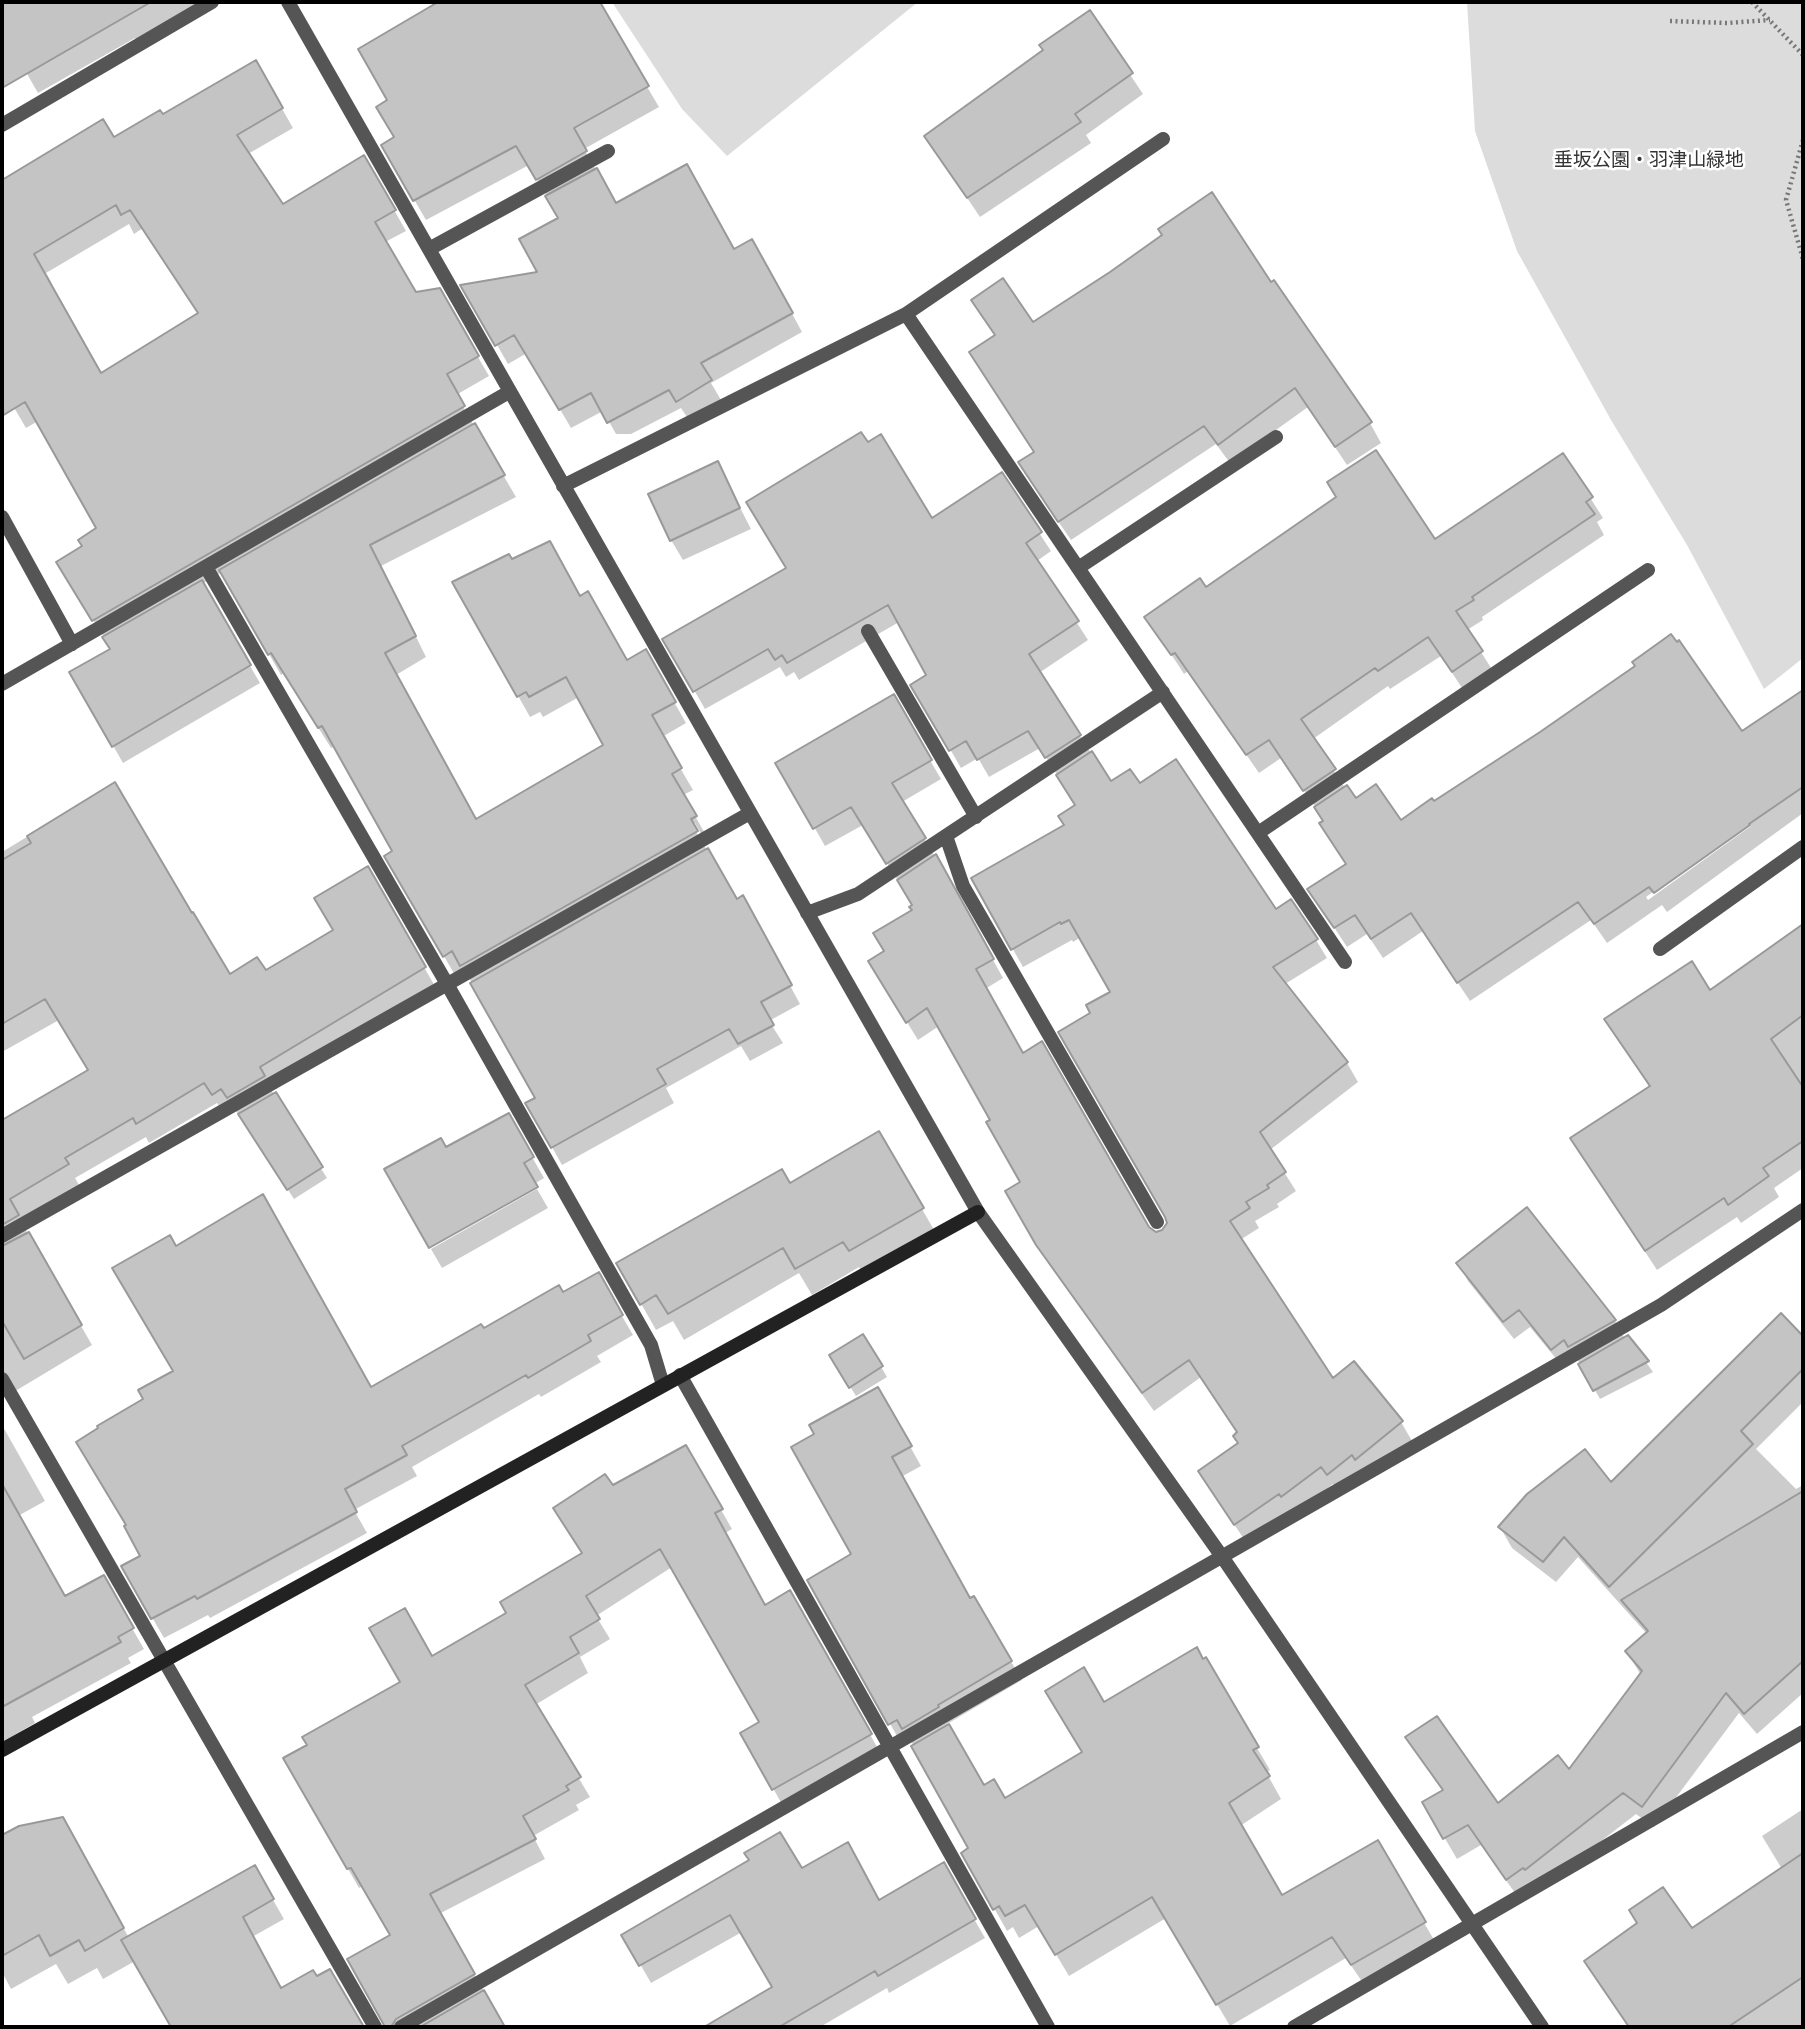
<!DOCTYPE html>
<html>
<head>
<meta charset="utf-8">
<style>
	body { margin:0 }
	#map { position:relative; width:1805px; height:2029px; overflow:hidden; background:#fff; font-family:"Alegreya Sans",sans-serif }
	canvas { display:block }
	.frame { position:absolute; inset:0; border:4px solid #000; pointer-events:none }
</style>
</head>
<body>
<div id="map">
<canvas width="1805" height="2029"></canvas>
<div class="frame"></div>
</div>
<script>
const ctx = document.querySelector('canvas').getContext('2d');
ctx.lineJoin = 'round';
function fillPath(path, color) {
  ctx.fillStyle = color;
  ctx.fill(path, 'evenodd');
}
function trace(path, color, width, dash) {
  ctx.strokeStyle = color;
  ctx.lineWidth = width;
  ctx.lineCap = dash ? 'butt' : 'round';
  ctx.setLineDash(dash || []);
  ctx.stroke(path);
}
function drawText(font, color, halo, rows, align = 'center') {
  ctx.font = font + ' "Alegreya Sans","Noto Sans JP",sans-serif';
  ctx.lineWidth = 5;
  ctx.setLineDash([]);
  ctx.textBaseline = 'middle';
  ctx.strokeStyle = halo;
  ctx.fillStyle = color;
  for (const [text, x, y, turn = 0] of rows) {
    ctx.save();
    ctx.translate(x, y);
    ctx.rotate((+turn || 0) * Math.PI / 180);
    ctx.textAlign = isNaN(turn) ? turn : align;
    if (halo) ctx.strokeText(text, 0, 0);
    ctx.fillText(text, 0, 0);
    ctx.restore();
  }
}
fillPath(new Path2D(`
	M612 2H918L727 156 682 109Z
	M1467 2H1803V658L1764 689 1687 545 1611 420 1517 251 1475 131Z`), '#dcdcdc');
fillPath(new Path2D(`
	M2 2H218L141 48 135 38 38 93 11 46 2 51Z
	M440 2H597L659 107 584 149 616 205 734 251 763 260 802 332 711 383 721 400 689 420 681 408 631 434H616L603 411 571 428 527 353 508 364 463 286 540 273 560 218 529 165 426 220 383 146 396 138 390 100 360 50Z
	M1089 13 1143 94 1086 135 1091 143 980 217 926 137 1045 51Z
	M256 63 293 128 248 154 282 207 364 157 406 231 385 242 415 294 439 290 489 376 456 395 516 497 381 566 426 657 396 675 476 821 605 745 579 697 543 717 540 712 530 717 454 583 511 561 580 598 627 662 645 651 686 723 662 737 693 790 683 795 707 837 704 839 695 823 692 825 736 901 752 915 800 1004 769 1021 783 1043 750 1061 741 1046 666 1088 674 1103 562 1165 528 1104 538 1098 472 983 465 971 456 977 387 857 394 852 335 746 331 748 284 673 281 675 222 572 202 584 260 683 123 763 71 672 112 650 70 583 84 547 99 528 38 421 26 428 2 387V182L103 122 113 140 162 117ZM129 224 134 234 143 228 199 315 101 375 49 283 51 282 46 273Z
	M1270 284 1370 423 1381 443 1347 465 1308 407 1230 463 1216 444 1071 540 1031 482 1035 453 996 337 973 301 1033 324Z
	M1563 455 1603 518 1597 522 1604 535 1482 617 1483 620 1467 630 1493 671 1464 691 1441 656 1390 689 1388 686 1313 739 1345 788 1356 800 1400 822 1434 804 1742 733 1803 691V813L1667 912 1662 905 1607 943 1591 920 1470 1001 1423 931 1383 958 1367 934 1347 947 1309 889 1347 865 1317 809 1281 758 1259 773 1188 671 1184 674 1147 617 1206 589 1434 541ZM1751 822V826L1648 900 1646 897Z
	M717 463 751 529 683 560 671 540Z
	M1001 475 1051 551 1037 561 1088 640 1039 673 1111 784 1139 785 1276 911 1316 940 1327 958 1285 984 1347 1063 1358 1082 1270 1150 1296 1191 1277 1204 1279 1207 1255 1221 1259 1228 1240 1240 1332 1381 1401 1422 1412 1441 1339 1492 1333 1484 1293 1514 1246 1542 1211 1490 1240 1445 1239 1434 1201 1377 1154 1411 1049 1264 1008 1191 1023 1183 992 1121 939 1026 918 1040 881 980 886 952 914 911V906L863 825 825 846 778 764 893 697 941 779 902 802 946 875 1003 978 985 989 1023 1055 1152 1232H1162L1167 1227V1217L1092 1013 1112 992 1081 937 1073 942 1072 940 1023 967 973 879 1066 826 1077 806 1040 748 989 777 978 758 961 768 913 685 929 676 899 622 799 680 794 672 786 677 780 667 705 709 665 640 931 520Z
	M114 784 230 976 265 972 335 931 367 868 436 988 270 1088 327 1178 294 1199 234 1108 224 1114 217 1103 149 1143 146 1137 75 1178 79 1185 20 1220 92 1345 17 1390 8 1391 2 1399V1323L4 1321 2 1317V1122L90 1071 59 1020 2 1052V852Z
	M1803 926V1168L1774 1188 1779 1197 1741 1223 1737 1217 1657 1270 1584 1159 1650 1088 1606 1020 1710 993Z
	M508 1115 544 1178 534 1184 445 1150Z
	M878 1133 937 1235 865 1277 859 1267 812 1295 799 1273 684 1340 673 1321 656 1330 618 1263 789 1185Z
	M537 1189 548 1208 442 1268 431 1249Z
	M175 1247 371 1389 483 1331 563 1295 598 1275 633 1335 597 1356 601 1362 541 1397 539 1394 412 1467 417 1476 354 1510 367 1533 210 1618 208 1615 164 1638 123 1567 142 1557 145 1399 176 1372Z
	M1458 1263 1615 1321 1625 1339 1628 1337 1653 1372 1600 1399 1576 1357 1563 1367 1530 1327 1514 1339 1468 1281Z
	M1781 1315 1803 1338V1402L1756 1449 1796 1489 1803 1485V1693L1757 1734 1739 1713 1654 1827 1636 1814 1538 1890 1520 1900 1481 1845 1457 1859 1424 1803 1443 1792 1408 1738 1498 1805 1569 1772 1641 1675 1627 1652 1647 1634 1578 1557 1556 1582 1512 1548 1500 1527 1611 1485Z
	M863 1336 887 1377 856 1396 831 1356Z
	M878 1389 921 1466 901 1477 970 1600 973 1598 1022 1680 947 1724 983 1787 1005 1800 1084 1753 1104 1704 1205 1660 1270 1770 1266 1772 1281 1799 1240 1826 1281 1897 1377 1842 1437 1945 1365 1986 1346 1958 1230 2026 1166 1918 1069 1976 1039 1926 1019 1938 1013 1927 1007 1931 963 1853 970 1849 914 1746 909 1738 901 1743 809 1581 853 1555 816 1435Z
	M2 1425 45 1501 18 1516 65 1598 103 1578 144 1649 128 1658 131 1663 32 1717 35 1723 2 1742Z
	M685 1447 732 1529 725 1533 765 1607 790 1593 881 1754 784 1808 743 1734 761 1723 672 1567 596 1616 610 1639 580 1657 588 1673 535 1705 590 1797 576 1805 579 1810 533 1836 545 1859 439 1914 505 2027H385L392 1936 363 1886 359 1888 285 1759 402 1683 431 1658 508 1614 584 1555 612 1488Z
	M1803 1809V2027H1629L1598 1981 1691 1931 1782 1869 1762 1836Z
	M19 1828 80 1848 129 1938 254 1867 284 1919 252 1937 281 1990 316 1979 330 1971 362 2027H173L135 1961 103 1979 97 1968 68 1984 56 1964 11 1989 2 1972V1837Z
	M943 1865 985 1938 889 1993 887 1988 820 2027H708L774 1987 742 1932 651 1983 624 1936 801 1871 879 1902Z`), '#0003');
const building = new Path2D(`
	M2 2H151L2 88Z
	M438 2H600L649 86 574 128 587 151 536 180 516 146 413 201 381 145 394 137 376 107 387 100 358 49Z
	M1090 10 1133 73 1075 114 1081 122 967 198 924 136 1043 50 1039 45Z
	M256 60 283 108 237 135 283 204 364 155 396 210 375 222 416 292 440 288 479 356 447 374 465 406 92 621 56 562 82 546 78 540 96 528 25 402 2 416V180L103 119 114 137 160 110 163 114ZM116 205 121 215 130 210 198 313 101 373 34 254Z
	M687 164 734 249 752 239 793 313 701 363 712 380 676 402 669 390 607 423 591 393 559 410 514 335 495 346 460 285 537 272 519 239 558 218 545 196 597 168 616 203Z
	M1212 192 1271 282 1274 280 1372 422 1335 447 1295 388 1218 445 1204 426 1058 522 1018 462 1034 452 969 352 995 335 971 300 1003 278 1033 322 1110 272 1162 235 1158 229Z
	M475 423 505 475 370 545 416 636 385 653 476 819 603 745 566 677 529 697 526 692 517 697 452 582 509 554 512 559 550 541 580 596 588 591 627 660 646 649 676 702 652 715 682 768 672 774 697 816 691 819 698 831 460 966 452 951 443 957 384 856 392 851 322 726 318 728 271 653 268 655 219 570Z
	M861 432 868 442 881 434 932 518 1002 472 1042 532 1026 543 1079 621 1029 654 1081 735 1045 758 1028 731 977 760 966 741 949 751 910 685 926 675 888 605 787 663 782 655 775 660 768 649 693 692 662 639 786 568 746 502Z
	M1376 450 1435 539 1563 453 1593 497 1586 502 1595 514 1472 597 1474 600 1456 611 1483 651 1452 672 1428 637 1378 671 1375 668 1301 719 1336 769 1303 791 1269 740 1246 755 1175 653 1171 655 1144 617 1200 578 1206 587 1336 497 1327 482Z
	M718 461 740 508 670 541 648 494Z
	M202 580 251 665 112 747 69 672 110 649 102 637Z
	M1671 634 1677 642 1679 640 1742 731 1803 690V787L1749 824 1750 825 1654 893 1649 887 1594 924 1578 902 1457 983 1411 913 1371 939 1355 915 1334 928 1307 889 1346 864 1319 823 1323 821 1314 807 1347 785 1356 798 1376 784 1401 820 1432 798 1434 801 1540 732 1635 666 1632 662Z
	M894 694 932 760 892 783 926 838 886 864 851 807 813 829 775 763Z
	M1092 751 1111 781 1130 769 1140 783 1176 759 1276 909 1291 899 1318 939 1273 967 1348 1062 1260 1132 1286 1172 1267 1185 1269 1188 1246 1202 1250 1208 1230 1221 1333 1378 1354 1361 1403 1421 1355 1460 1352 1455 1327 1475 1321 1467 1281 1497 1279 1494 1234 1525 1198 1471 1238 1443 1233 1436 1237 1432 1189 1360 1142 1393 1036 1245 1005 1191 1020 1182 986 1122 990 1120 927 1008 906 1023 868 961 884 951 873 933 912 910 909 907 912 905 897 880 936 854 994 959 976 969 1023 1053 1042 1041 1149 1227 1156 1232 1162 1230 1167 1223 1165 1217 1058 1032 1090 1013 1086 1005 1110 992 1069 920 1061 924 1060 922 1011 950 971 878 1064 825 1058 816 1075 805 1056 775Z
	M115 782 192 913 193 912 230 974 257 957 266 970 333 930 314 898 368 866 426 967 260 1067 265 1076 227 1098 221 1089 212 1095 204 1083 136 1124 133 1118 65 1158 69 1164 10 1199 19 1215 2 1225V1120L88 1070 45 999 2 1024V860L31 843 27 836Z
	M708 848 737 899 743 895 792 985 761 1002 774 1025 738 1044 729 1029 657 1069 666 1084 551 1148 525 1103 535 1098 470 983Z
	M1803 924V1015L1771 1039 1803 1087V1141L1763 1168 1769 1176 1728 1205 1724 1198 1645 1251 1570 1138 1650 1086 1604 1019 1692 961 1710 990Z
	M276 1092 323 1167 287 1190 238 1114Z
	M509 1113 534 1157 524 1163 538 1187 429 1248 384 1169 441 1138 446 1147Z
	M879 1131 924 1208 849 1251 843 1242 795 1269 783 1248 668 1314 656 1295 640 1305 616 1263 782 1169 790 1183Z
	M263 1194 371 1387 481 1324 484 1328 559 1285 563 1292 599 1272 623 1315 588 1335 591 1341 528 1378 526 1375 402 1446 407 1455 345 1489 357 1512 197 1599 195 1596 151 1619 121 1566 140 1556 124 1526 126 1525 76 1442 98 1428 97 1426 143 1399 138 1390 173 1371 112 1268 170 1235 176 1246Z
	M1527 1207 1616 1320 1568 1347 1564 1340 1551 1350 1519 1310 1503 1322 1456 1263Z
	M29 1232 82 1325 24 1359 2 1321V1246Z
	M1781 1313 1803 1336V1369L1741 1431 1753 1444 1609 1587 1564 1537 1543 1562 1498 1527 1527 1494 1585 1449 1611 1482Z
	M863 1334 883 1366 849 1388 829 1355Z
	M1628 1335 1649 1361 1593 1391 1578 1364Z
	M878 1387 912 1446 892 1457 970 1598 974 1596 1012 1661 938 1705 939 1707 902 1729 897 1720 888 1725 807 1580 851 1554 791 1447 814 1434 809 1425Z
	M686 1445 723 1509 715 1513 765 1605 790 1590 872 1734 772 1790 740 1733 759 1722 660 1549 586 1596 600 1619 570 1637 579 1653 525 1685 581 1777 566 1786 569 1790 523 1816 536 1839 430 1894 475 1974 396 2019 391 2027H385L347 1959 390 1935 351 1868 347 1869 283 1758 307 1745 302 1737 400 1682 369 1628 405 1608 432 1656 506 1613 500 1602 582 1553 553 1508 605 1474 613 1485Z
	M2 1484 65 1596 104 1575 134 1628 118 1637 121 1642 2 1707Z
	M1803 1491V1661L1744 1714 1726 1693 1642 1807 1623 1793 1525 1870 1523 1868 1506 1880 1468 1825 1443 1839 1422 1802 1443 1790 1405 1737 1437 1716 1498 1803 1558 1755 1569 1769 1642 1671 1625 1651 1648 1631 1621 1600Z
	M1197 1647 1203 1659 1206 1657 1259 1747 1253 1750 1270 1776 1229 1803 1282 1895 1378 1840 1426 1922 1351 1965 1332 1937 1216 2005 1152 1897 1055 1955 1025 1905 1005 1916 999 1906 993 1910 961 1853 968 1848 911 1746 949 1724 984 1785 994 1779 1005 1798 1082 1752 1045 1691 1084 1667 1104 1702Z
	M63 1817 124 1928 85 1951 79 1940 50 1956 39 1935 2 1956V1835L19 1826Z
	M780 1832 802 1868 848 1842 879 1900 944 1862 976 1919 878 1976 875 1971 779 2027H704L772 1987 730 1915 639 1966 621 1935 749 1860 744 1853Z
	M1803 1853V1977L1728 2027H1629L1584 1961 1637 1923 1629 1910 1663 1887 1692 1928Z
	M255 1865 274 1899 243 1917 281 1988 313 1970 317 1976 330 1969 364 2027H171L121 1940Z
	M484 1990 505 2027H420Z`);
fillPath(building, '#c4c4c4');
trace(building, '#999', 2);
trace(new Path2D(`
	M1752 2 1803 55
	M1670 21 1727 23 1770 20
	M1803 140 1786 200 1803 259`), '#777', 4.5, [2, 3.5]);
trace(new Path2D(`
	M288 2 978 1212 1223 1558 1542 2027
	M2 125 212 2
	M429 249 608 151
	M906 314 1345 962
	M563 486 906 314 1163 139
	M2 517 72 644
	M206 567 447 984 651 1345 663 1385
	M1078 568 1276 437
	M868 631 976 817
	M2 684 509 392
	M1258 833 1648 570
	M946 836 963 886 1157 1222
	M807 913 858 894 1163 692
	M1660 949 1803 847
	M2 1236 750 813
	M680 1375 1048 2027
	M2 1379 375 2027
	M401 2027 1661 1305 1803 1210
	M1294 2027 1803 1732`), '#555', 14);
trace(new Path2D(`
	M2 1750 978 1212`), '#222', 14);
drawText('19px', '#333', '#fff', [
	["垂坂公園・羽津山緑地",1649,160]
]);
</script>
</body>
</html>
